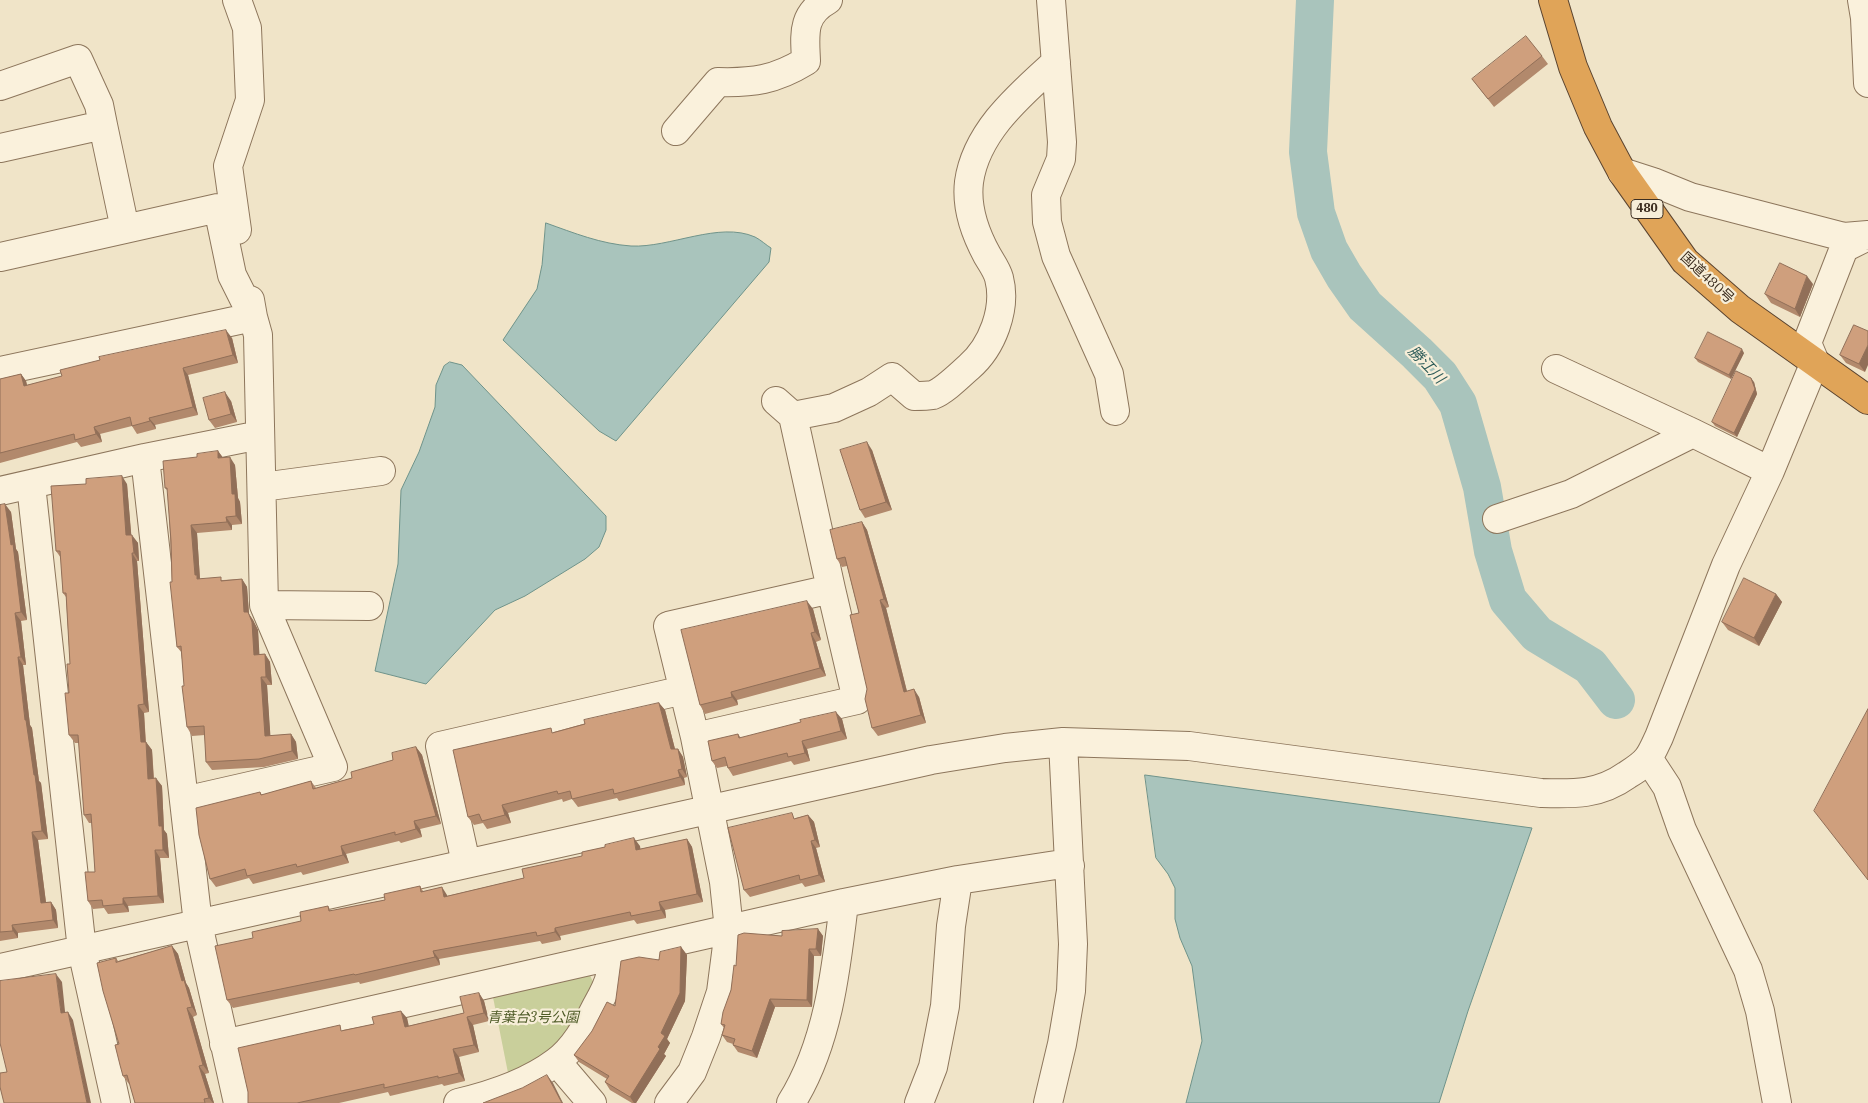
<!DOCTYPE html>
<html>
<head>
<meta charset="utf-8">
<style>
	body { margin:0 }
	canvas { display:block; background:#f0e4c8 }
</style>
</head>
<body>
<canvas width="1868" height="1103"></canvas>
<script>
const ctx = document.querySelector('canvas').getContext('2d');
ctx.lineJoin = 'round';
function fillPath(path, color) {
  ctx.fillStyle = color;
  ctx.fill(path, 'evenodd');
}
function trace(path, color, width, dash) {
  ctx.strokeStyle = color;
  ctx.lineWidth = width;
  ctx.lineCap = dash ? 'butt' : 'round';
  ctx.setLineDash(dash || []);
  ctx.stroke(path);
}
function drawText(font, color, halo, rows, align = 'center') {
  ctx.font = font + ' "IBM Plex Serif","Noto Sans JP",serif';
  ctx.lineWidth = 4.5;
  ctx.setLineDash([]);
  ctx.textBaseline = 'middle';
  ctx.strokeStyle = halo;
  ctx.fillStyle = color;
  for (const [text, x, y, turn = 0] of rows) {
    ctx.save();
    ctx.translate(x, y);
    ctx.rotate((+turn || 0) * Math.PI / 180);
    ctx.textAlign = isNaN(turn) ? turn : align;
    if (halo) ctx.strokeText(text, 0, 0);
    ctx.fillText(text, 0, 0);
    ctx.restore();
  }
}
fillPath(new Path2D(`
	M588 971 594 984 571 1029 551 1050 509 1078 492 992Z`), '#c9cf9b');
const water = new Path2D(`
	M546 223C574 233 601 244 631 246 670 248 719 221 755 237 761 240 766 245 771 248L769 262 616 441 599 431 503 340 537 289 542 265Z
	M450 362 462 365 606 516V530L599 547 585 559 525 596 495 610 426 684 375 671 398 564 401 490 419 452 435 407 436 385 444 366Z
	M1145 775 1532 828 1468 1011 1439 1103H1186L1202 1041 1192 966 1180 938 1175 919V888L1168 874 1156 858Z`);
fillPath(water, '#a9c4bc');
trace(water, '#6f938a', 1);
trace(new Path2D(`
	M1315 0 1308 152 1316 213 1329 250 1344 276 1365 306 1417 353 1440 376 1458 404 1482 487 1493 551 1508 600 1537 634 1590 666 1616 700`), '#a9c4bc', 38);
const minor = new Path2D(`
	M1051 0 1062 142 1061 159 1046 195 1047 222 1056 256 1109 374 1115 411
	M1862 0 1865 18 1868 83
	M0 86 78 59 99 105 103 125
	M676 131 718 82C753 83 775 80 806 61 805 35 801 15 828 0
	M0 148 103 125 125 229
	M1622 172 1653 182 1690 197 1844 237 1868 235
	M237 230 228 166 250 100 247 28 237 0
	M0 257 218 208 232 275 253 317 258 335 264 605 333 767 184 801
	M1556 369 1693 433 1770 471
	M0 371 253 317 250 300
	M776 401 793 416 831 589
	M793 416 834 408 869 392 892 377 914 396C920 396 927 396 933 395 944 391 960 375 969 367 992 347 1007 309 999 278 997 270 991 262 987 255 975 233 966 207 969 182 976 131 1021 94 1056 62
	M145 458 260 435
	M31 485 82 950 116 1103
	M262 487 381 471
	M0 491 145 458 198 924 238 1103
	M1497 519 1571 494 1693 433
	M264 605 369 606
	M1648 758 1667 787 1682 830 1748 970 1760 1011 1777 1103
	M466 863 440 746 684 690
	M0 968 931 760 1005 748 1063 742 1189 746 1541 793C1574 794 1599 795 1627 775 1635 770 1643 765 1648 758 1653 751 1656 743 1659 737L1726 565 1770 471 1815 362 1807 343 1844 248 1868 236
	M224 1044 844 903 958 880 1056 865 1070 866
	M557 1062 592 1103
	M458 1103C492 1095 528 1083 556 1062 574 1049 586 1027 596 1007 601 998 608 986 610 976 611 970 607 962 606 957
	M669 1103 692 1072 706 1037 721 992 729 930 724 882 695 737 668 626 831 589 857 700 695 737
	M791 1103C828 1044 836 971 844 903
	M919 1103 933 1067 945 1006 951 926 958 880
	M1048 1103 1062 1044 1071 991 1073 944 1063 742`);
const highway = new Path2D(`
	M1553 0 1573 67 1598 127 1622 172 1685 261 1740 309 1868 400`);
trace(minor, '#8d765c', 30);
trace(highway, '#5b4430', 30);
trace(minor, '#faf1dc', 28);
trace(highway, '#e0a458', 28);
fillPath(new Path2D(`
	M1542 56 1548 64 1494 107 1472 79Z
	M1813 284 1800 317 1771 303 1765 294Z
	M1854 325 1865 372 1846 363 1840 355Z
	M232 338 238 363 188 375 198 415 155 425 156 429 137 434 132 426 100 434 102 442 81 447 77 442 0 463V379L21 374 26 381 27 385Z
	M1744 353 1731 379 1698 362 1695 358Z
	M1754 382 1757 394 1737 437 1715 426 1712 422Z
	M231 401 237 422 215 428 209 420Z
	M872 450 892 510 865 518 860 510Z
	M218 451 223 458 235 465 238 498 240 502 242 524 232 525V530L197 533 200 579 223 580 242 579 247 587 249 614 253 620 258 630 259 654H265L270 662 272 685H267L270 736 291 734 296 742 298 759 264 767 212 770 206 762 205 735 192 736 187 727 182 653 177 647 172 582 168 491 165 488 197 457Z
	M127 484 131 535 138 543 139 561H137L149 712 144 713 146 742 152 750 154 778 162 786 164 830 167 834 169 858H160L164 903 128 906 129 912 108 914 104 908 93 909 88 901 95 872 92 823H89L84 815 79 743H75L69 735 70 664 66 597 63 593 61 558 56 551Z
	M0 505 11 512 16 549 18 552 27 620 21 621 26 665H23L30 725 32 728 39 781 41 783 48 839 38 840 46 902H51L56 910 58 928 18 933V938L0 941Z
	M862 522 867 530 889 607 886 608 907 691 919 697 926 723 878 736 872 728 867 689 859 613 847 566 842 567 837 559Z
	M1776 594 1782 602 1759 646 1728 630 1722 622Z
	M813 609 821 640 816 642 826 676 737 700 738 705 705 714 700 705Z
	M659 703 665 710 675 749H678L683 757 687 777 684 778 685 785 619 801 617 798 578 807 572 799 563 802 562 799 508 813 511 823 487 829 483 823 474 825 468 817 554 732Z
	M842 719 847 739 807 749 810 761 794 765 791 761 733 776 728 768 727 766 717 768 712 761 738 734 741 738Z
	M416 747 422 755 441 824 420 829 422 837 401 843 399 841 346 854 349 863 303 875 301 872 253 884 249 878 216 887 210 879 260 792 262 795 311 781 316 788 352 778 393 760Z
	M808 815 814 822 820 847 816 848 825 882 805 887 802 883 750 897 744 890 796 818Z
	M687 839 692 847 703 902 665 910 666 918 637 924 634 920 560 936 561 940 542 944 540 941 439 959 440 965 360 984 359 982 233 1008 227 1000 253 938 301 921 328 906 331 911 385 900 420 886 423 891 447 896 524 878 640 846V849Z
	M818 929 823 936 821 956H814L812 1007H775L757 1058 738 1052 733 1045V1044L727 1042 722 1035 724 1028 721 1024 731 990 736 966 782 936Z
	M172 946 178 954 186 983 189 988 197 1015 193 1017 209 1073 205 1074 214 1103H135L130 1084H129L123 1076 119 1044 116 958 118 961Z
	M681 947 687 955 685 1001 667 1039 670 1043 664 1054 666 1056 636 1103H632L610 1090 605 1082 607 1079 579 1062 574 1055 615 1006 659 960Z
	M479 993 484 1001 489 1021 473 1025 479 1052 459 1057 465 1081 444 1086 442 1084 390 1096 388 1092 339 1103H248L343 1030 407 1018 408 1026 464 1013Z`), '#b2896c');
fillPath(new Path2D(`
	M1807 276 1813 284 1800 317 1795 309Z
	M226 330 232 338 238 363 233 355Z
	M1868 345V365L1865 372 1859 364Z
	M1742 349 1744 353 1731 379 1729 375Z
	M183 368 188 375 198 415 193 407Z
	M21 374 26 381 29 394 24 386Z
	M1751 378 1754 382 1757 394 1737 437 1734 433Z
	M225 392 231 401 237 422 231 414Z
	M149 418 155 425 156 429 150 421Z
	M94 427 100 434 102 442 96 434Z
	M867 442 872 450 892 510 886 502Z
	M218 451 224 459 218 458Z
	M230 457 235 465 238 498 240 502 242 524 236 516 232 494Z
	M122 476 127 484 132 543 126 535Z
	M5 504 11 512 16 549 18 552 27 620 21 612Z
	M226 517 232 525V530L227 522Z
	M862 522 867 530 889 607 884 599Z
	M191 525 197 533 200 580 203 587 195 575Z
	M132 535 138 543 139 561 134 553Z
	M132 553 137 561 149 712 144 704Z
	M242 579 247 587 249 614 253 620 258 630 260 663 254 655 244 612Z
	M1776 594 1782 602 1759 646 1754 638Z
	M880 600 886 608 909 700 904 692Z
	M807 601 813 609 821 640 815 632Z
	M15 613 21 621 26 665 21 657Z
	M811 633 816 642 826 676 820 668Z
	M265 654 270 662 272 685 266 677Z
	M18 657 23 665 30 725 32 728 39 781 41 783 48 839 42 831 25 720Z
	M261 677 267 685 271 744 265 736Z
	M914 689 919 697 926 723 921 715Z
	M731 692 737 700 738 705 732 697Z
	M659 703 665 710 677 757 671 749Z
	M138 705 144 713 146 750 141 742Z
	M836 712 842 719 847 739 841 731Z
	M291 734 296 742 298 759 292 751Z
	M802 741 807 749 810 761 805 753Z
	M146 742 152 750 154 787 148 779Z
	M416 747 422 755 441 824 436 816Z
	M678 749 683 757 687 777 682 769Z
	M678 770 684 778 685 785 680 777Z
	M156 778 162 786 164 830 167 834 169 858 163 850 159 826Z
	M502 805 508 813 511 823 505 815Z
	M808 815 814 822 820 847 815 840Z
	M414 821 420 829 422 837 416 829Z
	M32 832 38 840 47 911 41 903Z
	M634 838 640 846 642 858 636 850Z
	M687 839 692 847 703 902 697 894Z
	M811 841 816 848 825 882 819 875Z
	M341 846 346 854 349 863 343 855Z
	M155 850 160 858 164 903 158 896Z
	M442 887 447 895 449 905 444 897Z
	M123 898 128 906 129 912 123 904Z
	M51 902 56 910 58 928 53 920Z
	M659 902 665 910 666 918 661 910Z
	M12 925 18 933V938L13 931Z
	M555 928 560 936 561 940 555 932Z
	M818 929 823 936 821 956 816 949Z
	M172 946 178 954 186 983 189 988 197 1015 192 1007 182 981Z
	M681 947 687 955 685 1001 667 1039 670 1043 664 1054 666 1056 636 1103H634L630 1097 658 1047Z
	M809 949 814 956 812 1007 807 1000Z
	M433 951 439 959 440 965 435 957Z
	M56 974 62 982 66 1021 61 1013Z
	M479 993 484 1001 489 1021 484 1013Z
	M770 999 775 1007 757 1058 752 1051Z
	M187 1008 193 1017 209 1073 203 1065Z
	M401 1011 407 1018 411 1035 405 1027Z
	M68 1012 73 1020 91 1103H87Z
	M467 1017 473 1025 479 1052 474 1045Z
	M453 1049 459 1057 465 1081 459 1073Z
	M199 1066 205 1074 214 1103H213L209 1098Z
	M547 1075 553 1083 563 1103H562Z`), '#916f58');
const building = new Path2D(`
	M1526 36 1542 56 1488 99 1472 79Z
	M1780 263 1807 276 1795 309 1765 294Z
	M1854 325 1868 331V345L1859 364 1840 355Z
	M226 330 233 355 183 368 193 407 149 418 150 421 132 426 130 417 94 427 96 434 75 440 74 434 0 453V379L21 374 24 386 62 376 60 370 100 360 99 357Z
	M1708 332 1742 349 1729 375 1695 358Z
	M1736 371 1751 378 1755 389 1734 433 1712 422Z
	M225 392 231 414 209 420 203 398Z
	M867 442 886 502 860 510 840 450Z
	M218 451V458L230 457 232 494H235L236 516 226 517 227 522 191 525 195 575H197V579L221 577V581L242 579 244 612H248L252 622 254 655 265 654 266 677H261L265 736 291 734 292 751 259 759 206 762 204 726 187 727 182 686H184L181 646 177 647 170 582H172L171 541 167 488H165L163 461 197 457V454Z
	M122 476 126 535H132L134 553H132L144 704 138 705 141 742H146L148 779 156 778 159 826H162L163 850H155L158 896 123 898V904L103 906 102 900 88 901 85 872H95L91 814 84 815 78 735H69L65 693H69L67 664H70L66 593H63L60 551H56L51 486 86 484V479Z
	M5 504 11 545 13 544 21 612 15 613 21 657H18L25 720H26L34 775H35L42 831 32 832 41 903 51 902 53 920 12 925 13 931 0 932V505Z
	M862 522 884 599 880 600 904 692 914 689 921 715 872 728 865 699 867 689 850 615 859 613 845 557 837 559 830 530Z
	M1744 578 1776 594 1754 638 1722 622Z
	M807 601 815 632 811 633 820 668 731 692 732 697 700 705 681 630Z
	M659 703 671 749H678L682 769 678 770 680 777 614 794 613 789 572 799 570 791 558 794 557 791 502 805 505 815 482 821 479 814 468 817 453 750 551 728 552 733 585 724 584 720Z
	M1868 709V880L1814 811Z
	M836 712 841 731 802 741 805 753 788 757 787 753 728 768 725 757 712 761 708 741 738 734 739 738 801 722 800 720Z
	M416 747 436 816 414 821 416 829 395 835V832L341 846 343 855 297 867 296 864 247 876 245 869 210 879 199 835 196 808 260 792 261 795 311 781 313 789 352 778 351 772 393 760 392 753Z
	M792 813 794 819 808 815 815 840 811 841 819 875 800 880 799 875 744 890 728 828Z
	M634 838 636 850 687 839 697 894 659 902 661 910 631 916 630 912 555 928V932L537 936 536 932 433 951 435 957 355 975 354 974 227 1000 215 946 253 938 252 932 301 921 300 912 328 906 329 911 385 900 384 894 420 886 421 892 442 887 444 897 524 878 522 869 582 856V852L605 847V845Z
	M818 929 816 949H809L807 1000 770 999 752 1051 733 1045 735 1039 722 1035 725 1025 721 1024 723 1012 731 990 734 965 736 966 738 935 744 933 782 936V931Z
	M172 946 182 981 184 980 192 1007 187 1008 203 1065 199 1066 209 1098 204 1099 205 1103H135L127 1075 123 1076 120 1065 115 1045 119 1044 103 991 97 963 116 958V962Z
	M681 947 680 993 661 1033 665 1036 658 1047 660 1049 630 1097 605 1082 609 1076 574 1055 592 1031 607 1002 615 1006 621 961 639 957 659 960 660 952Z
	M56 974 61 1013 68 1012 87 1103H4L0 1087V1073L7 1072 0 1043V981Z
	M479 993 484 1013 467 1017 474 1045 453 1049 459 1073 438 1078V1076L384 1088V1084L297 1103H248V1092L238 1048 340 1025 341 1031 374 1024 372 1017 401 1011 405 1027 464 1013 460 997Z
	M547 1075 562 1103H483L522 1088Z`);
fillPath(building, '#cf9f7d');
trace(building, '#916f58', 1);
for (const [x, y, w] of [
	[1647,209,32]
]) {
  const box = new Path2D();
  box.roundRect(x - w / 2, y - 9.5, w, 19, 4);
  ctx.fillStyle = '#f7eed8';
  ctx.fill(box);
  trace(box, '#3d2e20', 1);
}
drawText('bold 12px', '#3d2e20', null, [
	["480",1647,209]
]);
drawText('14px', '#3d2e20', '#f7eed8', [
	["国道480号",1707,278,43]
]);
drawText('italic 14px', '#4d5a26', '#f7eed8', [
	["青葉台3号公園",533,1018]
]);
drawText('italic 15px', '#2f5d5a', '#f7eed8', [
	["勝江川",1426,365,46]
]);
</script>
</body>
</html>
